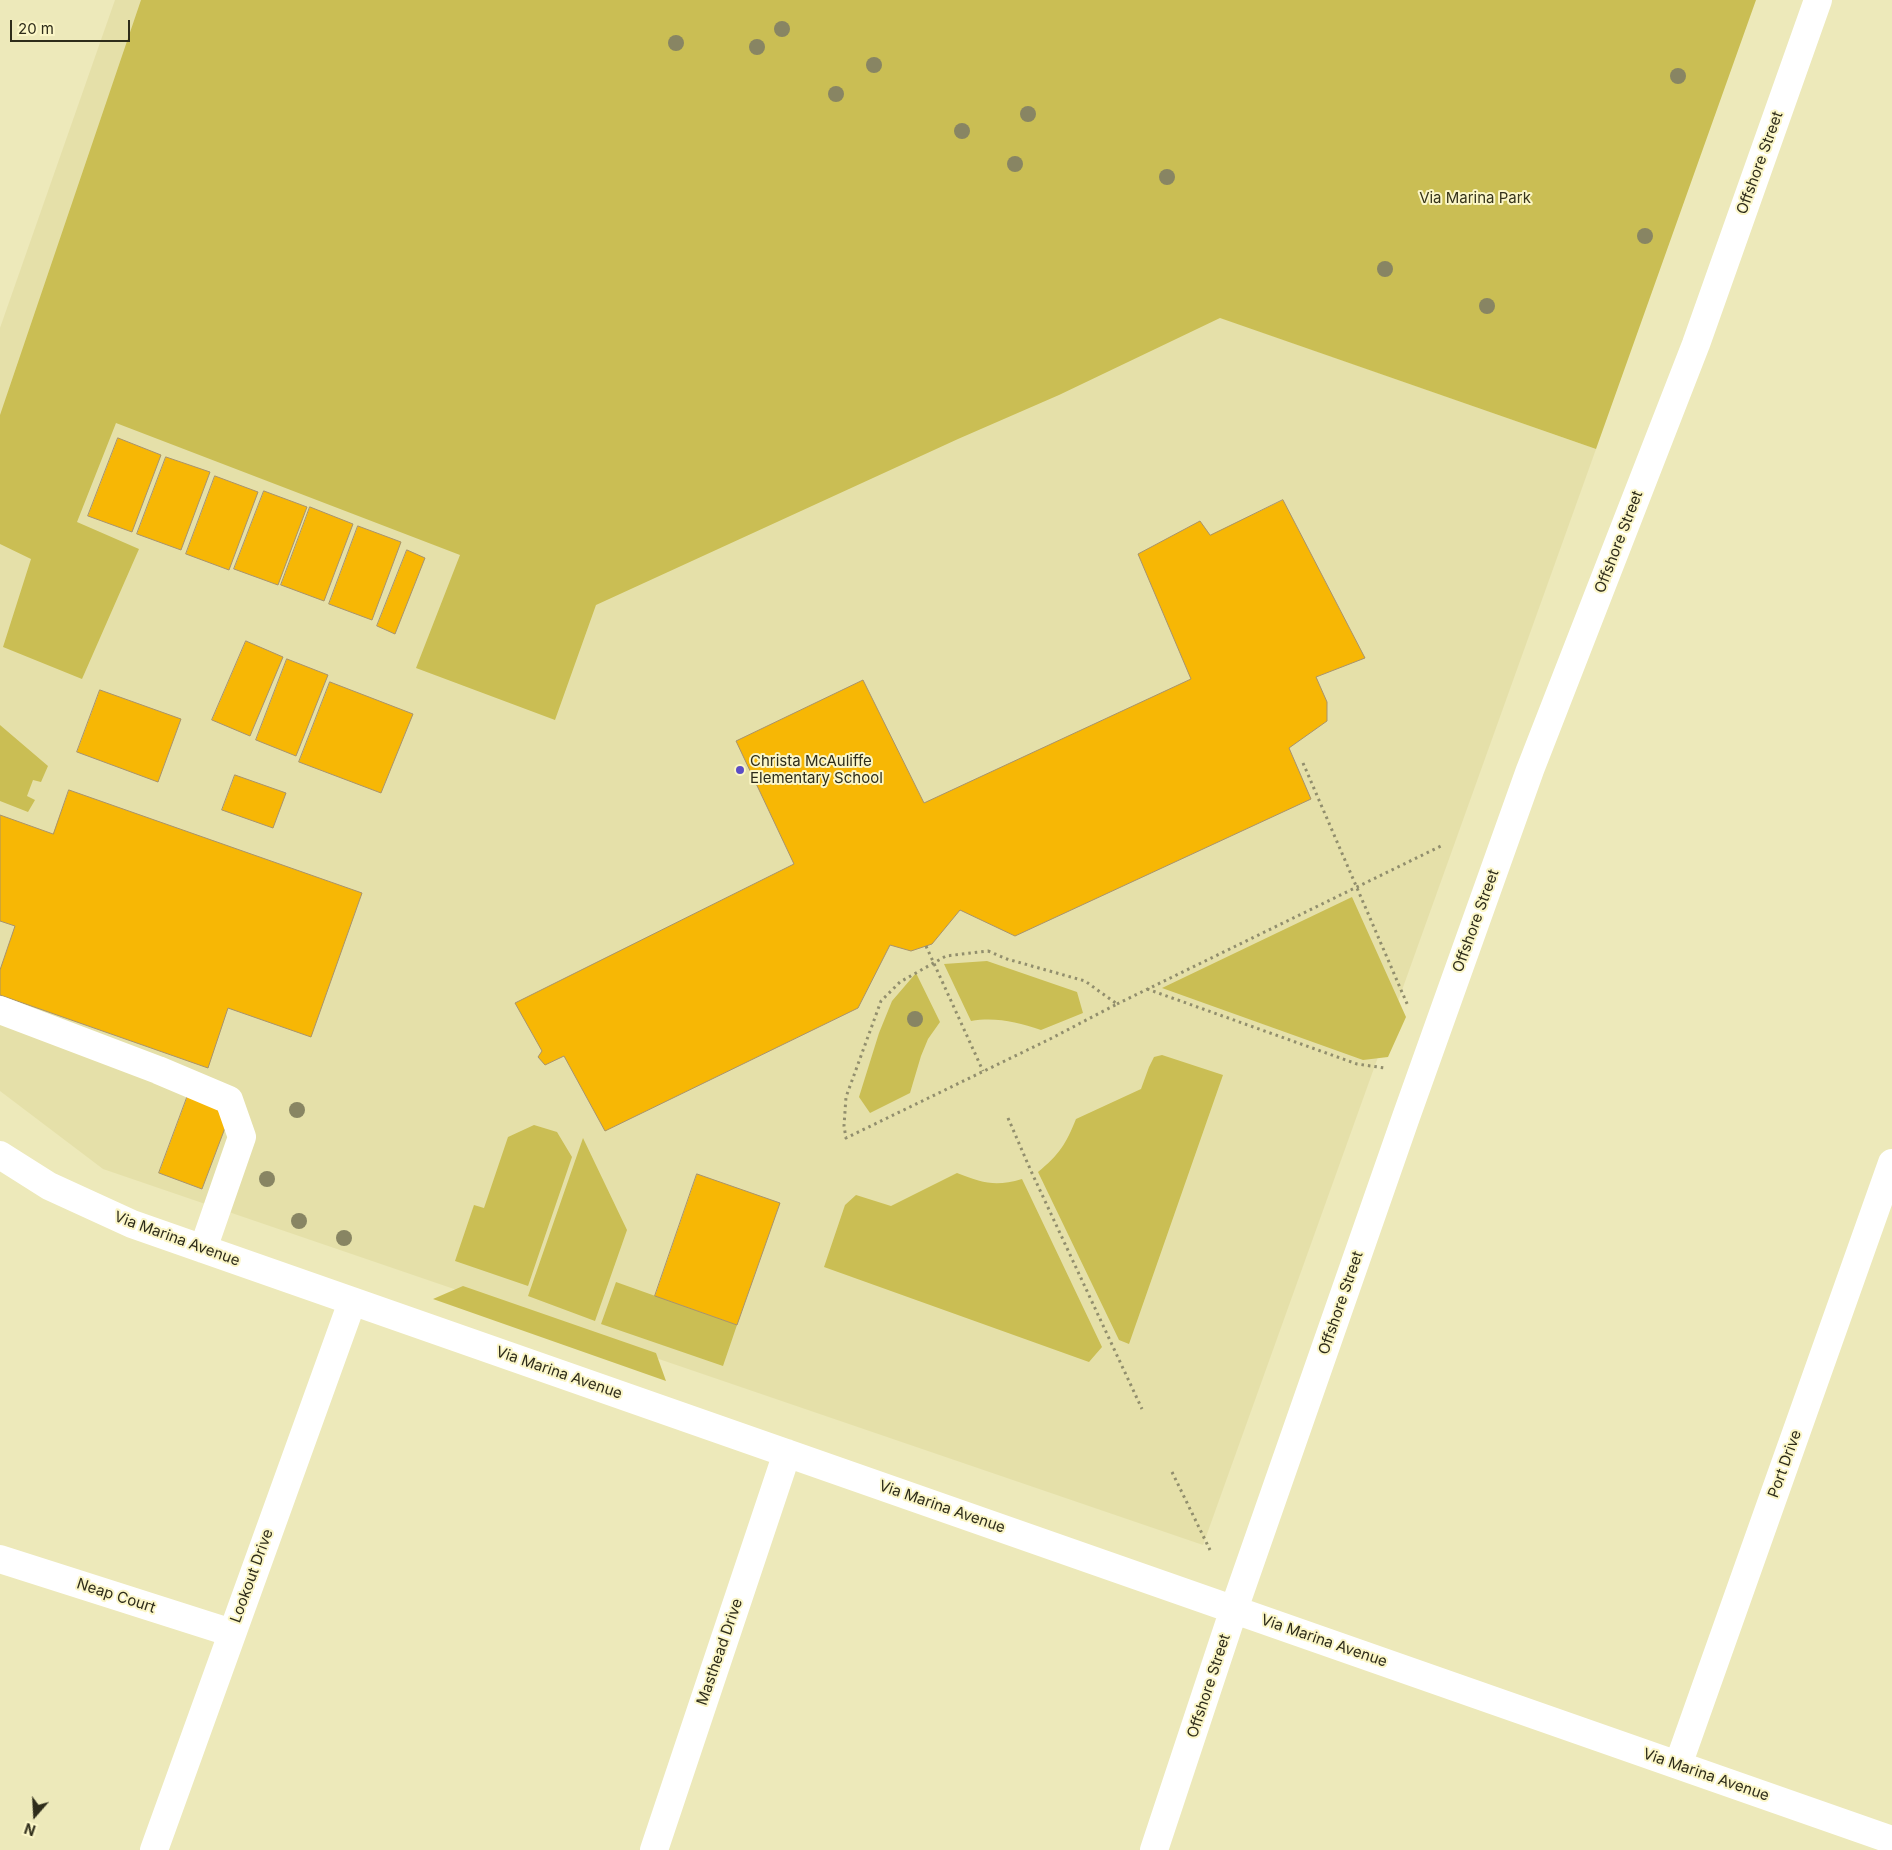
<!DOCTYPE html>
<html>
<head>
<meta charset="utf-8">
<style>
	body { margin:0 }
	#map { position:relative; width:1892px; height:1850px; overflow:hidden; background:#ede9ba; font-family:Inter,sans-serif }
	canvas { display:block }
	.north { position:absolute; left:10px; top:1790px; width:50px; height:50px; -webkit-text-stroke:4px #fbf6c7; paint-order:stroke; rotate:199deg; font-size:14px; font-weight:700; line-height:20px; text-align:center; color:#2e2c1a }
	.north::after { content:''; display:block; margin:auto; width:18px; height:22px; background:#2e2c1a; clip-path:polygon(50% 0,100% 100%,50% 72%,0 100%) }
	.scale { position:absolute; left:10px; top:20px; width:120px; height:22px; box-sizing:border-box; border:2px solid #2e2c1a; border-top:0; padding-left:6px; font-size:15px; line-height:18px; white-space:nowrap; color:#2e2c1a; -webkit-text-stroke:4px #fbf6c7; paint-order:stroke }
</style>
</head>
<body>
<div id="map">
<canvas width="1892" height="1850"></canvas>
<div class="north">N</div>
<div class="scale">20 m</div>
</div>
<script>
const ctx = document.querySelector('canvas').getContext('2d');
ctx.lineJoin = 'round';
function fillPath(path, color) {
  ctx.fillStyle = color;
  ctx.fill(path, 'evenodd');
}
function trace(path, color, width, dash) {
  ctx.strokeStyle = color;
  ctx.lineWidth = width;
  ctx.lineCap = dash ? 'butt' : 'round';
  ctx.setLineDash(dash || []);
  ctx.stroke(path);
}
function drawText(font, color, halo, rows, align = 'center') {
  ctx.font = font + ' Inter,sans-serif';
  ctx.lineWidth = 4;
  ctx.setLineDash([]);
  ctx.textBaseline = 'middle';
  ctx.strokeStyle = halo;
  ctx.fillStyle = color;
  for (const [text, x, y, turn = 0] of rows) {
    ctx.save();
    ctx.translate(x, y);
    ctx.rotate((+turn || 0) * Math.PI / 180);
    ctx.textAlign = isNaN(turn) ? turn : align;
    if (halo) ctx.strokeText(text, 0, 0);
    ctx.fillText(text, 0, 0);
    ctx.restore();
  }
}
fillPath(new Path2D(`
	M115 0H312L1596 449 1203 1545 103 1169 0 1091V328Z`), '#e5e0a9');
fillPath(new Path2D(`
	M141 0H1756L1596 449 1220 318 1059 395 958 439 596 605 555 720 416 668 460 555 116 423 77 522 139 549 82 679 3 647 31 559 0 544V415Z
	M0 725 48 766 41 782 33 780 27 796 35 800 28 812 0 801Z
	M1352 897 1406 1017 1388 1057 1363 1060 1162 988Z
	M987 961 1077 992 1083 1013 1041 1030C1017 1022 996 1017 971 1021L944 964Z
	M916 973 940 1022 928 1039 921 1056 910 1093 870 1113 859 1097 879 1033 892 1001Z
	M1162 1055 1223 1075 1129 1344 1119 1340 1038 1172C1059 1155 1066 1144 1076 1119L1141 1089 1149 1067 1154 1057Z
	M534 1125 557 1132 572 1157 528 1286 455 1261 474 1205 484 1208 508 1137Z
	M583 1138 627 1230 595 1321 528 1296Z
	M957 1173C983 1183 995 1187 1022 1179L1102 1347 1089 1362 824 1267 845 1205 856 1195 891 1206Z
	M616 1282 737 1325 723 1366 601 1324Z
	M463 1286 656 1353 666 1381 433 1299Z`), '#cabe54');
const building = new Path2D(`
	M118 438 161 455 132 532 88 516Z
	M166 457 210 472 181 550 137 534Z
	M215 476 258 492 229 570 186 554Z
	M264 491 307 507 278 585 234 569Z
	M1283 500 1365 658 1316 677 1327 702V721L1289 748 1311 799 1015 936 960 910 932 944 911 951 890 945 858 1008 605 1131 564 1056 545 1065 538 1057 542 1051 515 1003 794 864 736 741 863 680 924 803 1191 679 1138 554 1200 521 1210 535Z
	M310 507 353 524 324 601 281 585Z
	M358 526 401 542 372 620 329 604Z
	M407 550 425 558 395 634 377 626Z
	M246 641 283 657 250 736 212 720Z
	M287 659 328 675 296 756 256 740Z
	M330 682 413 714 381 793 299 762Z
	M100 690 181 719 158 782 77 752Z
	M235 775 286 793 273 828 222 810Z
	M69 790 362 893 311 1037 228 1008 208 1068 0 995V970L15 926 0 921V815L53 834Z
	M188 1095 231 1112 202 1189 159 1173Z
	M697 1174 780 1203 737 1325 655 1296Z`);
fillPath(building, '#f7b705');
trace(building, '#a9936b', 1);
trace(new Path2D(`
	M1303 763 1408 1006
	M926 946 983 1071
	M988 951 1007 959 1085 981 1117 1004 1050 1039 846 1138 844 1126 846 1097 881 1001 900 982 946 956Z
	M1147 989 1357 1064 1385 1068
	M1117 1004 1443 845
	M1008 1118 1031 1171 1142 1409
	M1172 1472 1210 1550`), '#918e6d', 3, [2.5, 4]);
trace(new Path2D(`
	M0 1010 158 1070 229 1100 242 1137 203 1249
	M0 1155 49 1186 132 1224 1892 1840
	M0 1559 232 1633
	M1678 1765 1892 1163
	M154 1850 352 1302
	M654 1850 787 1453
	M1154 1850 1234 1609 1406 1117 1530 770 1696 344 1818 0`), '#fff', 28);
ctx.fillStyle = '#888563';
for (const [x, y] of [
	[782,29],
	[676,43],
	[757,47],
	[874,65],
	[1678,76],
	[836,94],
	[1028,114],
	[962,131],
	[1015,164],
	[1167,177],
	[1645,236],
	[1385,269],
	[1487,306],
	[915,1019],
	[297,1110],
	[267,1179],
	[299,1221],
	[344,1238]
]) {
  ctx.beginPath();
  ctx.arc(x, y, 8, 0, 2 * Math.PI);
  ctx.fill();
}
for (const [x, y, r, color] of [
	[740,770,5,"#5b4dc5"]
]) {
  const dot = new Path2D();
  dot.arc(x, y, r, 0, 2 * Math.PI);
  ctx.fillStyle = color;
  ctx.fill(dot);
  trace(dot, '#fbf6c7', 2);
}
drawText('15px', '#2e2c1a', '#fbf6c7', [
	["Offshore Street",1760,163,-70],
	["Offshore Street",1619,542,-69],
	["Offshore Street",1476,921,-70],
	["Via Marina Avenue",177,1239,20],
	["Offshore Street",1341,1303,-71],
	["Via Marina Avenue",559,1373,19],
	["Port Drive",1785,1464,-70],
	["Via Marina Avenue",942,1507,19],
	["Lookout Drive",252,1576,-70],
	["Neap Court",116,1596,18],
	["Via Marina Avenue",1324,1641,19],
	["Masthead Drive",720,1652,-71],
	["Offshore Street",1209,1686,-72],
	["Via Marina Avenue",1706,1775,19]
]);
drawText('15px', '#36341b', '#fbf6c7', [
	["Via Marina Park",1475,198]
]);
drawText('15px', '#2e2c1a', '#fbf6c7', [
	["Christa McAuliffe",750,761],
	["Elementary School",750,778]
], 'left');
</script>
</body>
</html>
